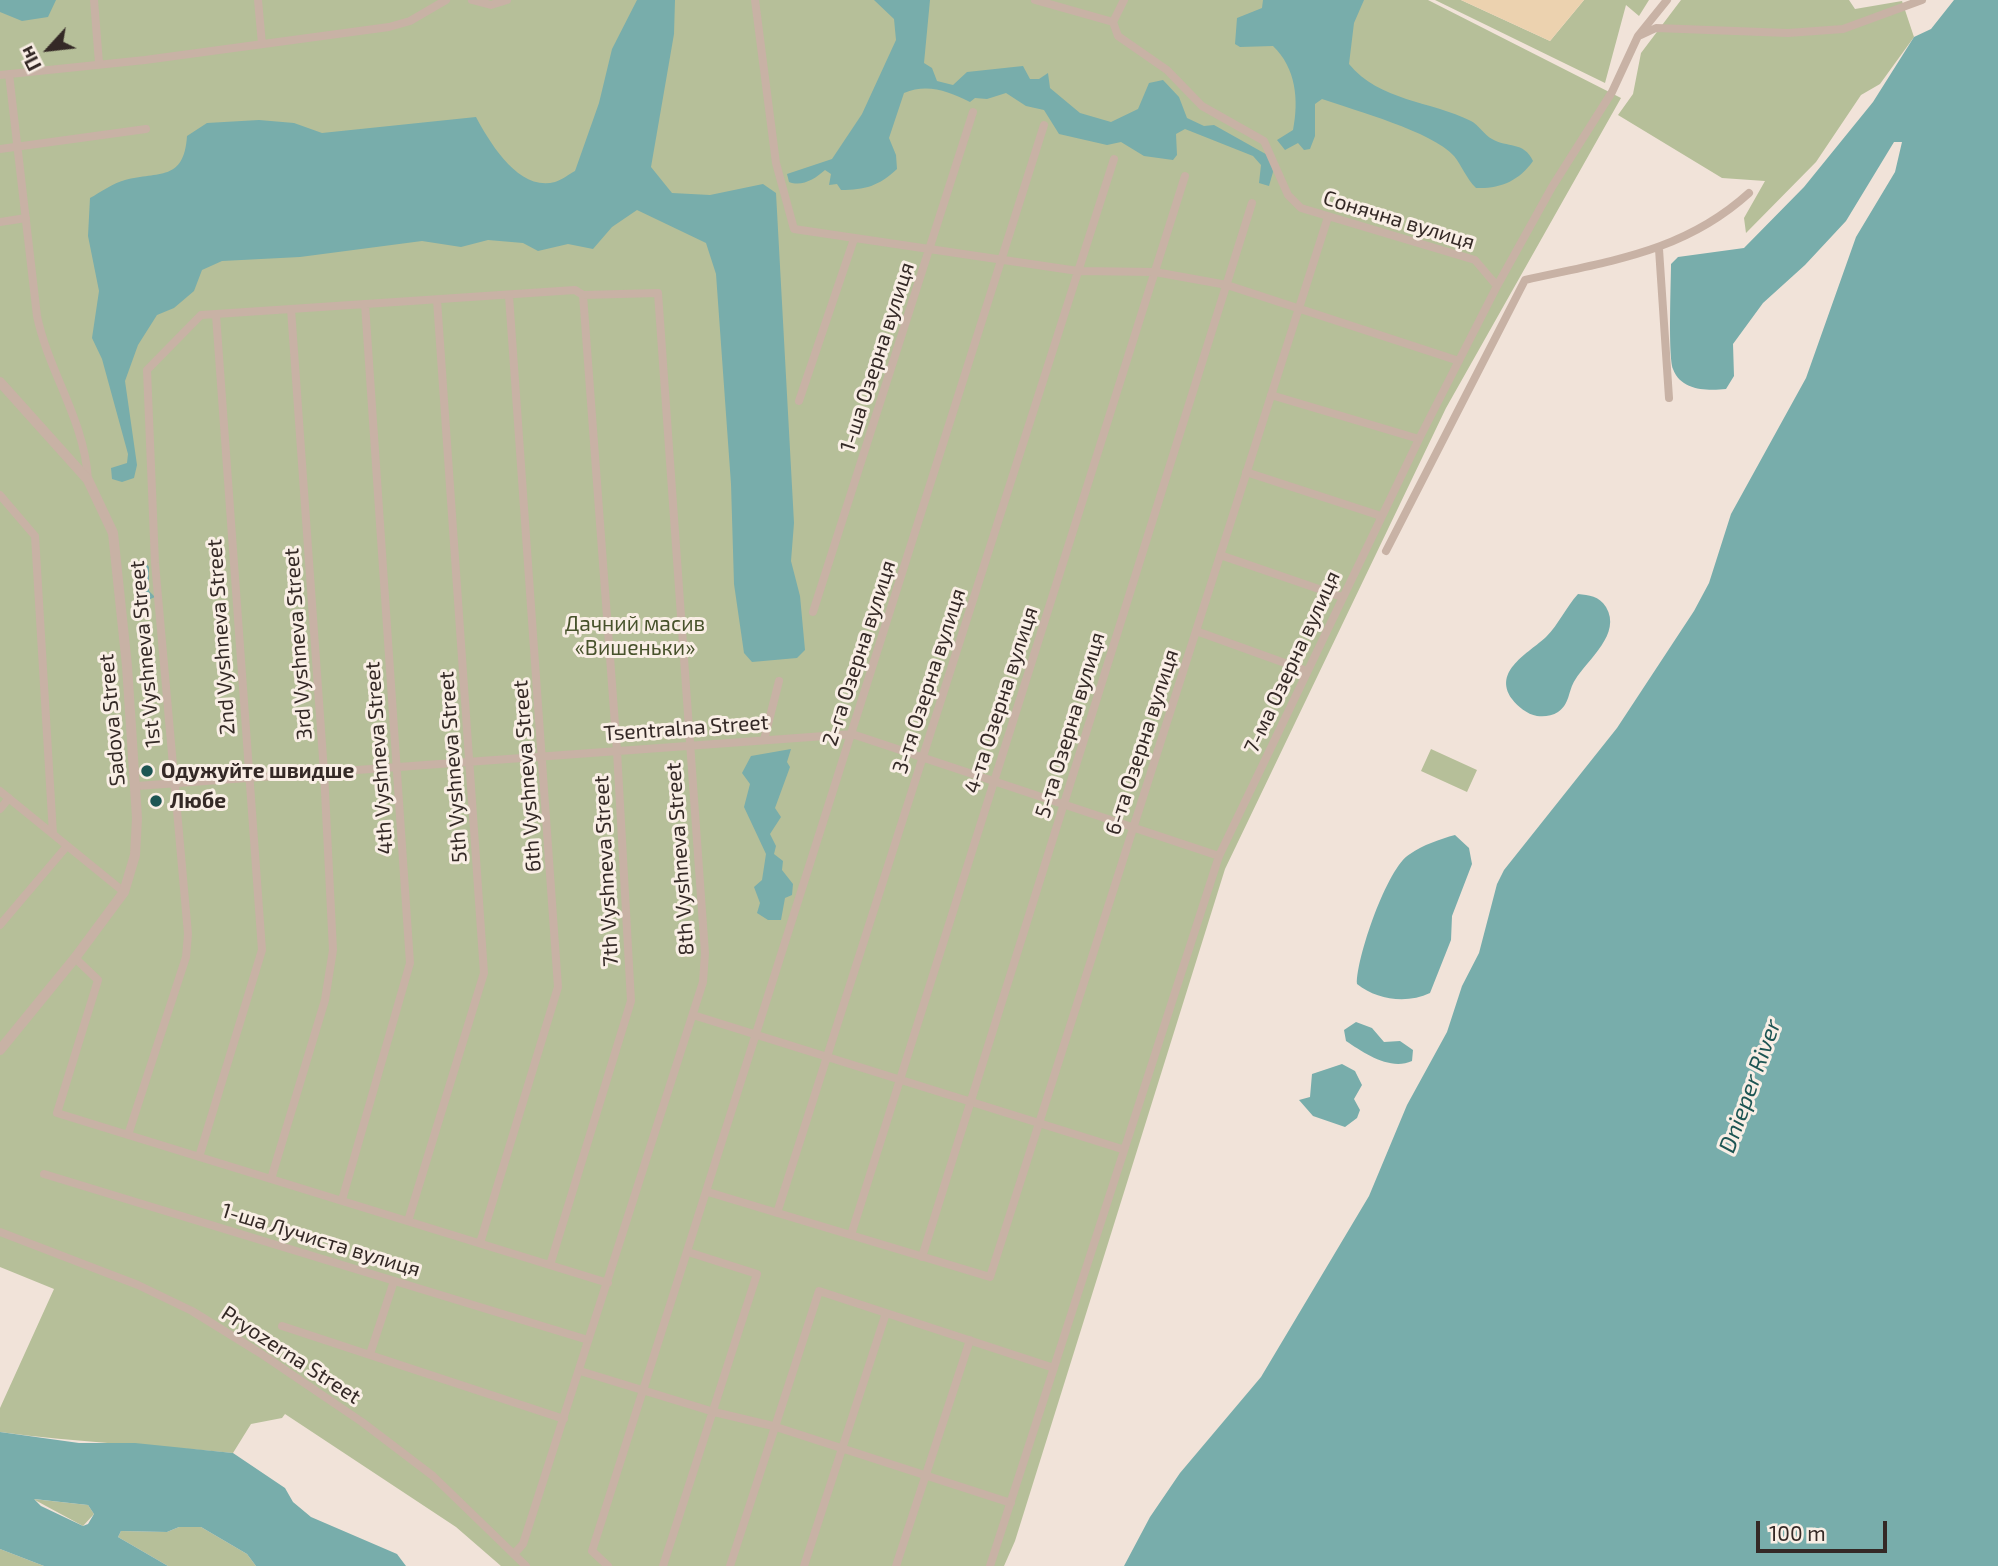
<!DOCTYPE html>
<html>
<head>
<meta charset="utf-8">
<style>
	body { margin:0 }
	#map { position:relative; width:1998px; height:1566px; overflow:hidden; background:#f1e3d9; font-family:"Exo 2",sans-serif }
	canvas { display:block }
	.north { position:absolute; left:14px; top:14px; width:70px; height:70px; -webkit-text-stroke:5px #f9eee5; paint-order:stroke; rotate:243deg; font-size:19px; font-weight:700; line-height:28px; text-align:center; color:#342926 }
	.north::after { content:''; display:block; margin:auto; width:24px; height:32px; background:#342926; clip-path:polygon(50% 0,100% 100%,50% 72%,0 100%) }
	.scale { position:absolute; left:1756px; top:1521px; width:131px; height:32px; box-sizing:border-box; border:4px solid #342926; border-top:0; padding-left:9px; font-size:21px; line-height:24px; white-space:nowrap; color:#342926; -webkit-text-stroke:5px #f9eee5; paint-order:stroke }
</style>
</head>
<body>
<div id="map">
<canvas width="1998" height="1566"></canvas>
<div class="north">Пн</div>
<div class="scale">100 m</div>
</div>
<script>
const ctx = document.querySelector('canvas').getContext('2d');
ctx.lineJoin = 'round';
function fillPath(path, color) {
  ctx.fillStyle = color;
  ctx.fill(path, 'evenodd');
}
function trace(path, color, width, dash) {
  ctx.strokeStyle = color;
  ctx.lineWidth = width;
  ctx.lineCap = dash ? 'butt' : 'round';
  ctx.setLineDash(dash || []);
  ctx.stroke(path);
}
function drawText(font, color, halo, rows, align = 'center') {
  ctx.font = font + ' "Exo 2",sans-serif';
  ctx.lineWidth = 6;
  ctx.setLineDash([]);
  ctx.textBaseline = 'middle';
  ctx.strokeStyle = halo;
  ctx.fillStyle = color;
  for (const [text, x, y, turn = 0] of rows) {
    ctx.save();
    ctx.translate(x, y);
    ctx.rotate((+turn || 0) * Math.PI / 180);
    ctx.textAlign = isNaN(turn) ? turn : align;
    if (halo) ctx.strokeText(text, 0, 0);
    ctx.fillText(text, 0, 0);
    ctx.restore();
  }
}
fillPath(new Path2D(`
	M0 0H1428L1621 98 1446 408 1225 869 1015 1541 1004 1566H501L456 1527 285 1414 282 1418 251 1424 233 1453C155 1445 78 1443 0 1432V1408L54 1289 0 1267Z
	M1435 0H1461L1550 41 1584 0H1649L1639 16 1626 5 1605 83Z
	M1681 0H1849L1855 9 1902 1 1914 37 1880 84 1861 95 1816 162 1746 233 1744 218 1765 181 1722 178 1618 115 1633 94 1641 53Z
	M1431 749 1477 770 1467 792 1421 771Z
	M33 1499 88 1505 94 1514 83 1526Z
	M179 1527H201L247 1554 256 1566H168L118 1537 121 1531 167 1532Z
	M0 1549 44 1566H0Z`), '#b6bf99');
fillPath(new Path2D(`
	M1461 0H1584L1550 41Z`), '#ecd2af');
fillPath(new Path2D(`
	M0 0H56L48 17 22 21 0 12Z
	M637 0H675L674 34 651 167 672 193 710 195 763 184 776 193 794 523 791 561 800 596 805 650 797 658 752 662 744 653 734 584 731 484 716 274 706 243 637 210 612 227 593 249 568 244 538 251 523 243 488 240 461 247 422 241 300 257 222 261 202 270 194 291 174 308 157 315 138 345 125 381 137 465 134 478 122 482 112 479 111 468 127 463 128 454 102 359 92 338 99 291 88 236 90 198C101 192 113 183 125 180 159 171 184 182 187 136L207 123 259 120 294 123 322 133 476 117C490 143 519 192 555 182 562 180 569 174 575 171L599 103 612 49Z
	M874 0H930L924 63 932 68 937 81 953 85 967 72 1023 66 1030 79H1039L1048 73 1050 88 1080 113 1111 122 1138 109 1149 83 1163 80 1179 97 1187 118 1204 126 1214 125 1271 157 1273 172 1269 186 1259 183 1261 165 1253 156 1185 129 1176 134 1177 155 1173 160 1144 156 1121 142 1107 145 1059 134 1044 110 1026 106 1006 93 987 99 975 98 970 102C948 91 927 83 904 93L889 138 896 155 897 169C879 186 865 190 841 190L837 184 829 185 831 174 825 170C815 179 802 187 789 182L787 174 832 159 862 114 896 40 894 19Z
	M1263 0H1364L1354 23 1349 64C1379 101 1431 101 1471 121 1479 125 1484 135 1492 139 1507 148 1524 141 1533 161 1519 181 1500 189 1476 188 1466 178 1462 166 1454 156 1431 131 1356 111 1322 99L1315 104V136L1310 149 1304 150 1298 143 1285 150 1277 140 1293 130C1299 100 1296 68 1273 46L1240 47 1235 44 1237 18 1262 8Z
	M1954 0H1998V1566H1124L1150 1517 1180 1473 1261 1377 1369 1196 1407 1105 1447 1032 1462 986 1479 953 1497 884 1504 870 1617 728 1694 611 1709 583 1731 514 1806 378 1856 237 1895 172 1902 142H1894L1846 221 1805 265 1763 303 1733 344 1734 376 1726 389C1708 391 1681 391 1673 369 1668 355 1671 284 1671 264L1678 257 1744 248 1804 187 1873 102 1914 37 1931 29Z
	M145 562 149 567V591L155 597 148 600 144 611 138 607 140 592 144 588 140 574Z
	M1578 594C1589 595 1599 596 1606 607 1622 634 1588 659 1575 680 1568 691 1570 704 1558 712 1552 716 1544 717 1537 716 1527 714 1518 707 1512 699 1492 671 1529 653 1546 637 1559 624 1566 607 1578 594Z
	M791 749 787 762 790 767 775 808 781 817 770 834 776 846 774 854 783 861 782 870 793 884 792 895 785 898 781 920H768L757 913 760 903 754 887 762 880 766 854 744 807 750 784 742 773 751 756Z
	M1455 835 1469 848 1472 864 1452 916 1451 940 1430 993C1407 1004 1377 1000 1357 984 1356 959 1387 867 1410 854 1423 845 1440 839 1455 835Z
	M1356 1022 1372 1028 1384 1042 1400 1041 1413 1050 1412 1061C1390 1071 1364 1053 1346 1041L1344 1030Z
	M1342 1064 1355 1071 1362 1085 1354 1099 1360 1110 1357 1118 1345 1127 1313 1116 1299 1100 1310 1097 1312 1074Z
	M0 1432 79 1443H135L233 1453 285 1488 293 1502 311 1517 397 1554 406 1566H256L247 1554 201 1527H179L167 1532 121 1531 118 1537 168 1566H44L0 1549ZM34 1499 88 1505 94 1514 88 1524 83 1526 41 1506Z`), '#78adab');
trace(new Path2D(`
	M94 0 99 63
	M258 0 262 44
	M472 0 491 5 507 0
	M755 0 776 163 794 229 1078 271 1155 272 1227 285 1459 361
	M1035 0 1113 22
	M1113 22 1118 36 1167 70 1202 106 1264 141 1288 195 1301 208 1475 260 1497 286
	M1113 22 1124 0
	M1641 35 1656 28 1788 33 1843 29 1922 0
	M9 74 37 316C49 373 85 421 88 480
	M0 75 145 60 389 27 410 21 446 0
	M0 149 146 129
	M0 222 26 218
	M1659 249 1669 398
	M1271 395 1419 439
	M799 401 854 239
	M1246 472 1381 516
	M0 495 35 536 53 834
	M1386 551 1525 280C1608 261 1683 253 1749 193
	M1220 555 1342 597
	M813 612 973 112
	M1196 631 1307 671
	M764 740 779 681
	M137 786 852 734 1219 856
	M0 791 124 892
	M0 809 9 798
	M0 925 67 846
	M75 958 98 980 57 1113 608 1283
	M693 1015 1122 1149
	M128 1135 186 957 188 934 155 563 147 370 201 315 575 290 583 295 658 293 705 953 703 982 523 1544 514 1554
	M199 1157 262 950 216 315
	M44 1174 588 1340
	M271 1179 325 1000 333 950 324 772 291 309
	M708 1192 990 1277 1328 217
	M342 1200 410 963 365 304
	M777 1213 1114 159
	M408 1221 484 973 437 300
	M0 1232 138 1285 192 1311 260 1353 362 1422 433 1476 526 1566
	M851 1235 1185 176
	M480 1243 558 987 509 296
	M922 1257 1252 203
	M550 1265 631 1001 617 751 583 295
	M282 1326 564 1419
	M370 1354 394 1281
	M580 1371 714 1412 773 1426 1011 1503
	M608 1566 592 1551 1044 125
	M663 1566 757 1274 688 1252
	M730 1566 819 1291 1054 1368
	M804 1566 886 1313
	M896 1566 970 1340
	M990 1566 1219 856 1419 439 1497 286 1552 187 1612 92 1638 36 1667 0`), '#c8b2a5', 8);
trace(new Path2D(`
	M0 382 88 480 113 533 127 666 137 818 135 855 124 892 75 958 0 1050`), '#c8b2a5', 10);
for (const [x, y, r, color] of [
	[147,771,7,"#1d5553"],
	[156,801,7,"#1d5553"]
]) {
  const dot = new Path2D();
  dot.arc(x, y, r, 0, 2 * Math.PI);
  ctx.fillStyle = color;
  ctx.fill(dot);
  trace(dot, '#f9eee5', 2.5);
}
drawText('21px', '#342926', '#f9eee5', [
	["Сонячна вулиця",1399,220,17],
	["1-ша Озерна вулиця",877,357,-72],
	["2nd Vyshneva Street",221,637,-94],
	["3rd Vyshneva Street",298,644,-94],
	["2-га Озерна вулиця",859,653,-72],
	["1st Vyshneva Street",145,654,-95],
	["7-ма Озерна вулиця",1292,662,-65],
	["3-тя Озерна вулиця",929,681,-72],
	["4-та Озерна вулиця",1001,700,-72],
	["Sadova Street",112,720,-95],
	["5-та Озерна вулиця",1070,725,-73],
	["Tsentralna Street",686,728,-4],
	["6-та Озерна вулиця",1142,742,-72],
	["4th Vyshneva Street",379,758,-94],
	["5th Vyshneva Street",453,767,-94],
	["6th Vyshneva Street",527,776,-94],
	["8th Vyshneva Street",680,859,-94],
	["7th Vyshneva Street",606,871,-93],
	["1-ша Лучиста вулиця",321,1240,17],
	["Pryozerna Street",291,1355,33]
]);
drawText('21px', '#47522b', '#f9eee5', [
	["Дачний масив",635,624],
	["«Вишеньки»",635,648]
]);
drawText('bold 21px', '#342926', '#f9eee5', [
	["Одужуйте швидше",161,771],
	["Любе",170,801]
], 'left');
drawText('italic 23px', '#1d5553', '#f9eee5', [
	["Dnieper River",1750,1086,-70]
]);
</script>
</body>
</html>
